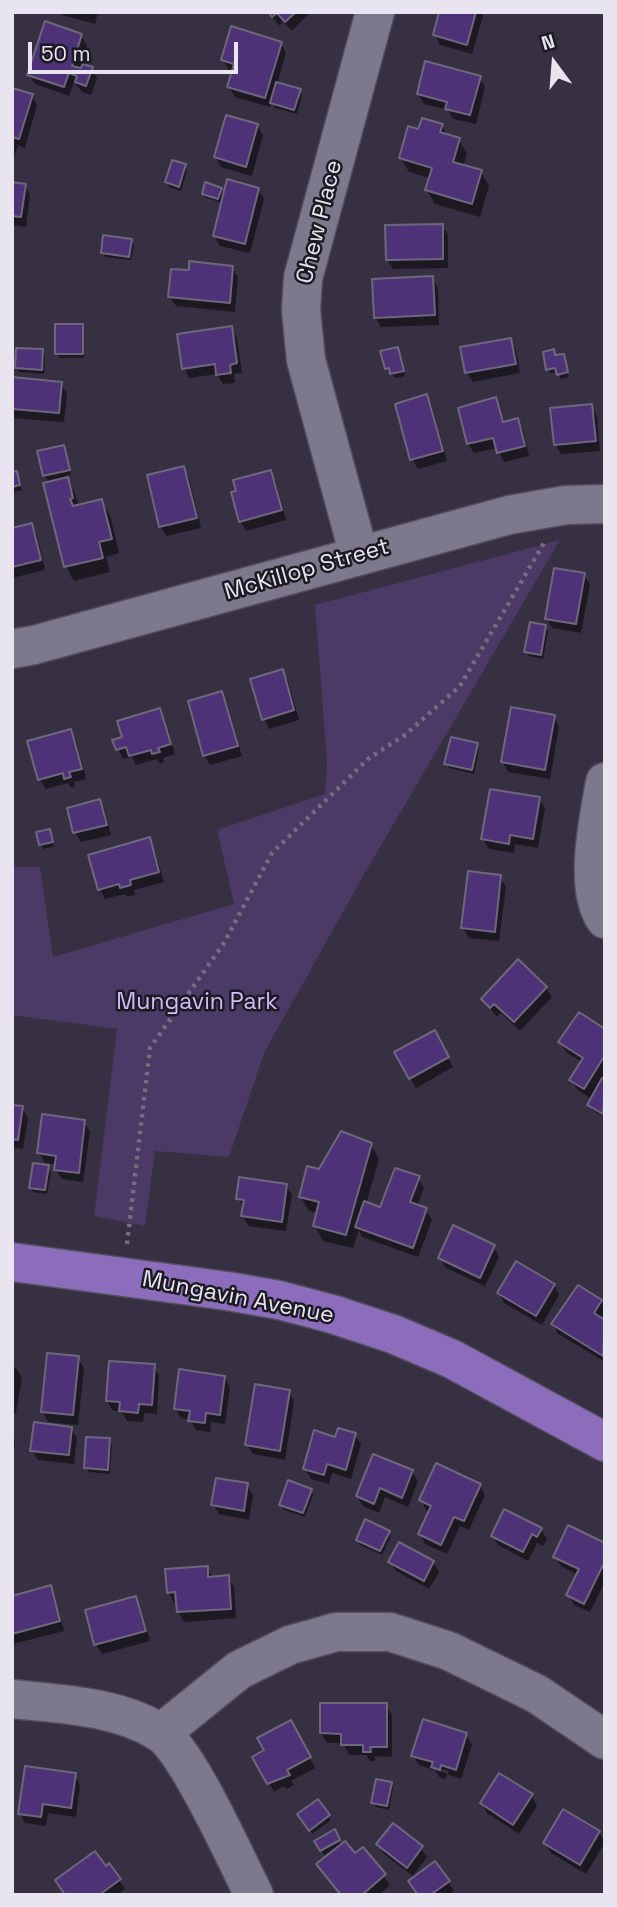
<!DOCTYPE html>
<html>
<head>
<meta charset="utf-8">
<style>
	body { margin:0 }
	#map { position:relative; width:617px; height:1907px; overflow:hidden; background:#363042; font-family:"Space Grotesk",sans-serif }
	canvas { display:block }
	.frame { position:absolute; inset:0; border:14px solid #e8e5f1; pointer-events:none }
	.north { position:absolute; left:519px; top:28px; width:70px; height:70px; -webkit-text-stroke:5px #1c1a22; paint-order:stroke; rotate:344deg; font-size:19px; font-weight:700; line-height:28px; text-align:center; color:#e8e5f1 }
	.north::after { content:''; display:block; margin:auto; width:24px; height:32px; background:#e8e5f1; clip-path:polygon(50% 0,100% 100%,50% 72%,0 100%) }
	.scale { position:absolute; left:28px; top:42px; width:210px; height:32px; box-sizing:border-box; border:4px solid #e8e5f1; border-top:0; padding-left:9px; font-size:21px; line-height:24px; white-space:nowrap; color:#e8e5f1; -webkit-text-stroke:5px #1c1a22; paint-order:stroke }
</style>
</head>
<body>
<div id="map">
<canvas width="617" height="1907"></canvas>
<div class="frame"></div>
<div class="north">N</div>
<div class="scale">50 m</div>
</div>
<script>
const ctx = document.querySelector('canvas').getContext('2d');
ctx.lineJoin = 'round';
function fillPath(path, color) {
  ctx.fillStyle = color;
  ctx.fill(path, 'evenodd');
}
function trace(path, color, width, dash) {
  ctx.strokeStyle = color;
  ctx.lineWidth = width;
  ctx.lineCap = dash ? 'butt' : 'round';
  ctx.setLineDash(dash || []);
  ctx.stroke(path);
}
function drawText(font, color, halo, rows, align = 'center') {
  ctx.font = font + ' "Space Grotesk",sans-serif';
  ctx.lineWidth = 5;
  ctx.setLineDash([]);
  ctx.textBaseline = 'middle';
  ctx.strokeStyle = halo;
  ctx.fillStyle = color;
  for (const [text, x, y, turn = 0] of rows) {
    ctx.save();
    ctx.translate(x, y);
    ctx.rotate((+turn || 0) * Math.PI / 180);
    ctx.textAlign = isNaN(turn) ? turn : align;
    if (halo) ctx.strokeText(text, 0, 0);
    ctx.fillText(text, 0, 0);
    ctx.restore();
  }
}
fillPath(new Path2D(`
	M560 540 362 878 265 1051 229 1157 155 1151 145 1226 94 1216 117 1029 12 1015V867H40L53 957 234 904 217 830 325 794 327 761 315 605Z`), '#4a3a65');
fillPath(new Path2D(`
	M60 12H98L95 24 62 15Z
	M269 12H311L292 31 283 22 279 26Z
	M441 12H481L483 16 472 54 440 45 435 35Z
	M81 36 87 45 78 74 91 68 97 78 91 95 82 92 74 82 69 96 35 84 29 75Z
	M281 43 286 53 277 84 300 90 302 95 297 114 275 108 272 103 270 107 235 97 229 87 234 71 229 70 223 60Z
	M479 77 485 87 476 124 453 119 448 110 424 104 418 94Z
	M12 90 32 95 37 105 25 148 18 145 14 157 12 156Z
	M257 125 263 135 252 176 221 167 215 157Z
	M442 125 448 137 459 140 467 154 463 167 481 172 489 186 480 217 435 204 427 190 430 178 409 172 401 158 420 132Z
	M185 166 187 170 181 191 169 187 167 182Z
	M12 184 25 185 30 195 26 227 12 225Z
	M221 189 225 196 258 189 264 199 250 253 220 246 214 236 223 203 206 198 203 194Z
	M442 225 448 235V268L393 269 387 259Z
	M131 240 134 245 131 260 105 257 103 252Z
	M232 267 238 277 235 312 176 306 170 297 191 272Z
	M432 278 438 288 439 325 381 327 375 317Z
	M12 311 14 313V328H12Z
	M82 326 84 330V358H60L57 353Z
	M231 328 237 338 242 373 234 374 235 383 223 384 217 374 189 378 184 368Z
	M510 340 516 350 520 373 473 382 467 373 462 349Z
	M397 349 405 376 395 378 386 369Z
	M42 351 45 355 44 374 19 372 17 368Z
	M563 356 569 377 561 379 558 372 550 373 548 369 556 357Z
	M12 379 61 384 67 393 64 422 12 418Z
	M426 397 432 406 447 461 418 469 412 459Z
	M496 399 505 423 517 420 523 430 529 456 504 462 497 448 474 453 468 444 460 409Z
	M592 406 597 416 600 451 561 454 556 445Z
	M63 447 71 475 65 476 75 493 79 507 101 501 110 515 119 553 106 557 110 572 74 581 66 566 49 483 45 476 39 452Z
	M184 468 189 478 201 528 166 536 161 527 149 477Z
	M271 472 276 482 286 520 246 531 240 521Z
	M16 473 22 490 12 492V474Z
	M31 525 37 535 45 570 12 578V529Z
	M584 575 590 585 581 633 552 628 547 618Z
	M545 627 548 632 543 659 529 656 526 652Z
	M282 671 288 681 299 720 269 729 264 719Z
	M222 693 227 703 242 756 210 765 205 756 190 702Z
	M159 710 165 720 175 754 163 758 164 762 160 764 157 759 136 765 132 757 123 759 115 741 124 738Z
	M554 717 559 727 550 779 508 772 503 762Z
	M70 731 76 741 86 779 74 782 75 787 71 788 68 783 46 789 40 780 30 742Z
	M477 745 479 749 474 774 449 768 446 764Z
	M539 799 545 808 538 848 515 844 514 853 489 849 483 839Z
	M100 801 105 811 111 835 81 842 75 832Z
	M49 831 54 846 43 849 38 833Z
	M149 840 154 849 164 882 134 890 135 895 127 897 125 894 105 899 100 889Z
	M500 877 506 887 499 941 469 938 463 928Z
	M546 988 552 997 520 1031 501 1013 497 1017 483 999Z
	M605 1031V1073L601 1080 605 1082V1117L592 1110 589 1105 592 1100 577 1089 571 1080 583 1063 566 1052 560 1042Z
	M434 1032 453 1067 416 1088 396 1053Z
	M12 1106 22 1108 28 1118 23 1149 12 1147Z
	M84 1122 90 1132 83 1182 62 1179 56 1170 57 1164 45 1163 39 1153Z
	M371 1145 379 1159 366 1204 381 1209 418 1178 424 1188 417 1206 426 1210 432 1220 418 1257 362 1237 359 1230 353 1248 323 1241 315 1226 318 1213 309 1211 300 1196 320 1171Z
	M48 1167 51 1172 47 1194 33 1192 31 1187Z
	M286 1185 292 1195 286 1231 248 1226 243 1216 244 1209 238 1198Z
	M494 1247 499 1257 485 1286 446 1268 440 1258Z
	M554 1285 559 1295 542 1325 504 1303 499 1293Z
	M568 1299 601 1301 605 1308V1314L601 1320 605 1322V1362L558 1334 553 1324Z
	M78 1358 84 1368 78 1425 48 1422 43 1412Z
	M153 1366 159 1375 157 1414 144 1413 143 1422 127 1421 121 1411H113L107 1401Z
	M12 1367 16 1368 22 1378 16 1413H12Z
	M224 1377 230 1387 225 1424 211 1422 210 1432 196 1430 190 1419 181 1418 175 1408Z
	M289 1391 294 1401 285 1460 253 1454 247 1445Z
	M71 1429 77 1438 74 1464 38 1460 32 1450Z
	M355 1435 361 1444 351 1479 332 1473 329 1484 311 1479 305 1469 337 1439Z
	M12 1436 15 1440 12 1471Z
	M109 1440 112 1444 110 1474 89 1472 86 1468Z
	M412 1472 418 1481 408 1507 385 1497 379 1513 363 1506 357 1496Z
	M247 1485 253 1495 249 1520 219 1514 213 1504Z
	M480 1485 485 1495 469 1530 460 1526 447 1554 425 1544 420 1534 430 1512 426 1510 421 1500Z
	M311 1490 313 1495 305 1517 284 1510 281 1505Z
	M541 1529 547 1539 543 1546 537 1543 528 1561 498 1545 493 1536Z
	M388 1532 391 1536 382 1555 360 1545 358 1540Z
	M605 1545V1581L590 1612 574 1605 568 1595 578 1575 561 1566 555 1557Z
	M390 1562H433L439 1572 429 1589 396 1571Z
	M207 1567 213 1578 228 1577 234 1587 236 1618 184 1622 178 1612V1602L174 1603 169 1593 167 1570Z
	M50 1587 55 1597 64 1631 13 1644 12 1597Z
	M136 1598 141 1608 150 1641 102 1654 96 1645 87 1611Z
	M386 1705 392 1715V1757L375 1756V1761H370L366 1755H349L343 1743H327L321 1733Z
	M290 1722 315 1768 291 1781 294 1785 286 1789 284 1786 274 1792 255 1757 266 1751Z
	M466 1735 472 1745 461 1779 447 1774 445 1779 439 1777 435 1770 448 1774 449 1771 434 1767V1770L419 1765 413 1756Z
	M74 1775 80 1785 76 1817 48 1813 46 1826 25 1823 20 1813Z
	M391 1783 393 1788 389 1810 376 1807 373 1803Z
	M532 1796 537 1806 519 1834 487 1813 482 1803Z
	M300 1815 328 1816 331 1820 312 1834Z
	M334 1832 342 1845 355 1856 363 1849 390 1885 379 1895H340L318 1865 336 1850 335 1849 324 1855 316 1841Z
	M599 1832 605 1842 586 1874 551 1853 545 1843Z
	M379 1844 421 1848 427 1857 413 1876 384 1854Z
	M106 1868 119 1880 125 1889 117 1895H66Z
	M448 1881 454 1891 449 1895H419Z`), '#0007');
const building = new Path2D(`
	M268 12H296L285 22 277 13 272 17Z
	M439 12H476L467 45 433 35Z
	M45 21 82 34 72 66 81 68 83 64 93 67 86 86 75 82 77 76 69 73 64 87 27 75Z
	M231 26 282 42 265 98 227 87 234 64 221 60Z
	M425 61 481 76 470 115 445 109 447 102 417 94Z
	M276 82 301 89 294 110 270 103Z
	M12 88 33 94 19 139 12 137Z
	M226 115 258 124 246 167 214 157Z
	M422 118 443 124 440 132 460 138 453 162 482 170 472 204 425 190 432 168 399 158 408 126 418 129Z
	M172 160 186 164 179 187 165 182Z
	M227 179 259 188 245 244 213 236Z
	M12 182 26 184 21 217 12 216Z
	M205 182 222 188 218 199 202 194Z
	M443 224V259L386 260 385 225Z
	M103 235 132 239 129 257 101 253Z
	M189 261 233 266 230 303 168 297 171 269 189 270Z
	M433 276 435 315 374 318 372 279Z
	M55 324H83V354H55Z
	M232 326 237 363 230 365 231 373 216 375 215 364 182 369 177 334Z
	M511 338 516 364 465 373 460 347Z
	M398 347 404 371 390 374 389 368 385 369 380 351Z
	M16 348 43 349 42 370 15 368Z
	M554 349 555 355 564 354 568 372 557 375 555 368 546 370 543 352Z
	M12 377 62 382 59 413 12 409Z
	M427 394 443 451 410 460 395 404Z
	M496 397 503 422 518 418 525 446 497 453 493 438 467 444 458 408Z
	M592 404 596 441 554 445 550 408Z
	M64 445 70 470 43 476 37 451Z
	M184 466 197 518 159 527 147 475Z
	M271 470 282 510 239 522 231 492 236 491 233 480Z
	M17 471 20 485 12 487V472Z
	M68 477 73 498 70 499 73 506 102 499 112 539 99 542 103 558 64 567 43 483Z
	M32 523 41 560 12 567V528Z
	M554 568 585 573 576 624 545 619Z
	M530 622 546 625 541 655 524 652Z
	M283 669 294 710 262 720 250 679Z
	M222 691 238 746 203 756 188 701Z
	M511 707 555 715 545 770 501 762Z
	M160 708 171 744 158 748 160 752 152 754 151 750 129 756 126 747 116 750 112 740 122 737 117 721Z
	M71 729 82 769 69 772 71 777 64 779 63 773 38 780 27 741Z
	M451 737 478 743 472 770 444 764Z
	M490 789 540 797 533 839 510 835 509 844 481 839Z
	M100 799 107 825 73 833 67 808Z
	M50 829 53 842 39 845 36 832Z
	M150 837 159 872 130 880 131 885 120 888 119 884 98 890 88 855Z
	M468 871 501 875 495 932 461 928Z
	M518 959 547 987 514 1022 494 1004 490 1008 481 999Z
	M579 1012 605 1029V1055L584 1089 569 1080 583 1058 558 1042Z
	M435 1030 449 1057 409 1079 394 1052Z
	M602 1078 605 1080 603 1114 587 1105Z
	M12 1105 23 1106 18 1140 12 1139Z
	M42 1114 85 1120 79 1173 54 1170 56 1156 37 1153Z
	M341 1131 372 1143 346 1235 313 1226 319 1202 299 1197 307 1166 319 1169Z
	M33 1163 49 1165 45 1190 29 1188Z
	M395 1168 420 1176 410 1202 427 1208 413 1248 355 1227 364 1201 380 1207Z
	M239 1177 287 1184 282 1222 241 1216 244 1200 236 1199Z
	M453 1225 495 1245 480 1278 438 1258Z
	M516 1261 555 1284 536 1316 497 1293Z
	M578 1285 602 1300 594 1313 605 1320 603 1356 551 1324Z
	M47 1353 79 1356 73 1415 41 1412Z
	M109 1361 155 1364 152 1405 139 1404 138 1413 119 1411 120 1402 106 1401Z
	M179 1369 225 1376 220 1415 206 1413 205 1423 188 1421 190 1411 174 1409Z
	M255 1384 290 1390 280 1451 245 1445Z
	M34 1422 72 1427 69 1455 30 1451Z
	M338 1428 356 1433 346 1470 327 1464 324 1475 303 1469 314 1430 335 1437Z
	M86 1437 110 1438 108 1470 84 1468Z
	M373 1454 413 1470 402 1498 380 1488 374 1504 356 1496Z
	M436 1463 481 1484 464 1521 454 1517 441 1545 418 1534 431 1506 419 1500Z
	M216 1478 248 1483 244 1511 211 1505Z
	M288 1480 312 1489 303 1513 279 1505Z
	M504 1509 542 1528 537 1537 532 1534 523 1552 491 1536Z
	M365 1519 390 1531 380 1551 356 1540Z
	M568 1525 605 1543V1561L584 1604 566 1595 579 1569 553 1557Z
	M399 1542 434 1561 424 1581 388 1562Z
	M208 1566V1577L229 1575 231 1609 177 1612 175 1592 167 1593 165 1569Z
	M51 1585 60 1621 12 1634V1596Z
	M136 1596 146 1631 94 1645 85 1610Z
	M320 1703H387V1747H370L371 1752H363V1745H341V1734L320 1733Z
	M423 1719 467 1733 456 1770 441 1765 440 1770 431 1767 433 1762 411 1756Z
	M291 1720 311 1757 287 1770 290 1775 267 1784 252 1757 264 1750 257 1738Z
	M25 1766 76 1773 71 1808 43 1804 41 1817 18 1814Z
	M499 1773 533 1794 513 1825 480 1803Z
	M376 1779 392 1782 387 1806 371 1803Z
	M318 1799 330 1815 309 1831 297 1814Z
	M563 1809 600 1831 580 1865 543 1843Z
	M393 1823 423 1846 407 1868 376 1844Z
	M335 1829 340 1840 320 1851 314 1841Z
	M345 1841 355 1853 363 1847 386 1874 362 1895H341L316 1864Z
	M95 1851 106 1866 109 1863 121 1879 99 1895H65L55 1880Z
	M435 1861 450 1881 433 1893 434 1895H418L408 1881Z`);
fillPath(building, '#4e3278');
trace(building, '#6e677c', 2);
const minor = new Path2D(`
	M359 555 306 360 301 310 303 278 375 12
	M12 649 34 645 509 515 566 505 605 504
	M605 782C599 818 583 887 605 919
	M12 1699C60 1704 117 1706 159 1732 187 1749 237 1861 254 1895
	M161 1733 239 1670 290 1645 336 1632H390L449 1651 537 1694 605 1740`);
const major = new Path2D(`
	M12 1262 227 1291 279 1300 332 1314 393 1334 452 1359 605 1442`);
trace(minor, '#524d5c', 41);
trace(major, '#524d5c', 41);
trace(new Path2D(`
	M127 1244 150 1048 224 943 272 853 368 759 405 735 460 686 544 543`), '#736e7e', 4.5, [3.5, 5]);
trace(minor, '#7e788d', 38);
trace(major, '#8b6dbc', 38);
drawText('23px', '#e8e5f1', '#1c1a22', [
	["Chew Place",320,222,-76],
	["McKillop Street",307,570,-16],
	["Mungavin Avenue",238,1298,11]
]);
drawText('23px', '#d2bdfb', '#1c1a22', [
	["Mungavin Park",197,1003]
]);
</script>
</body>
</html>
